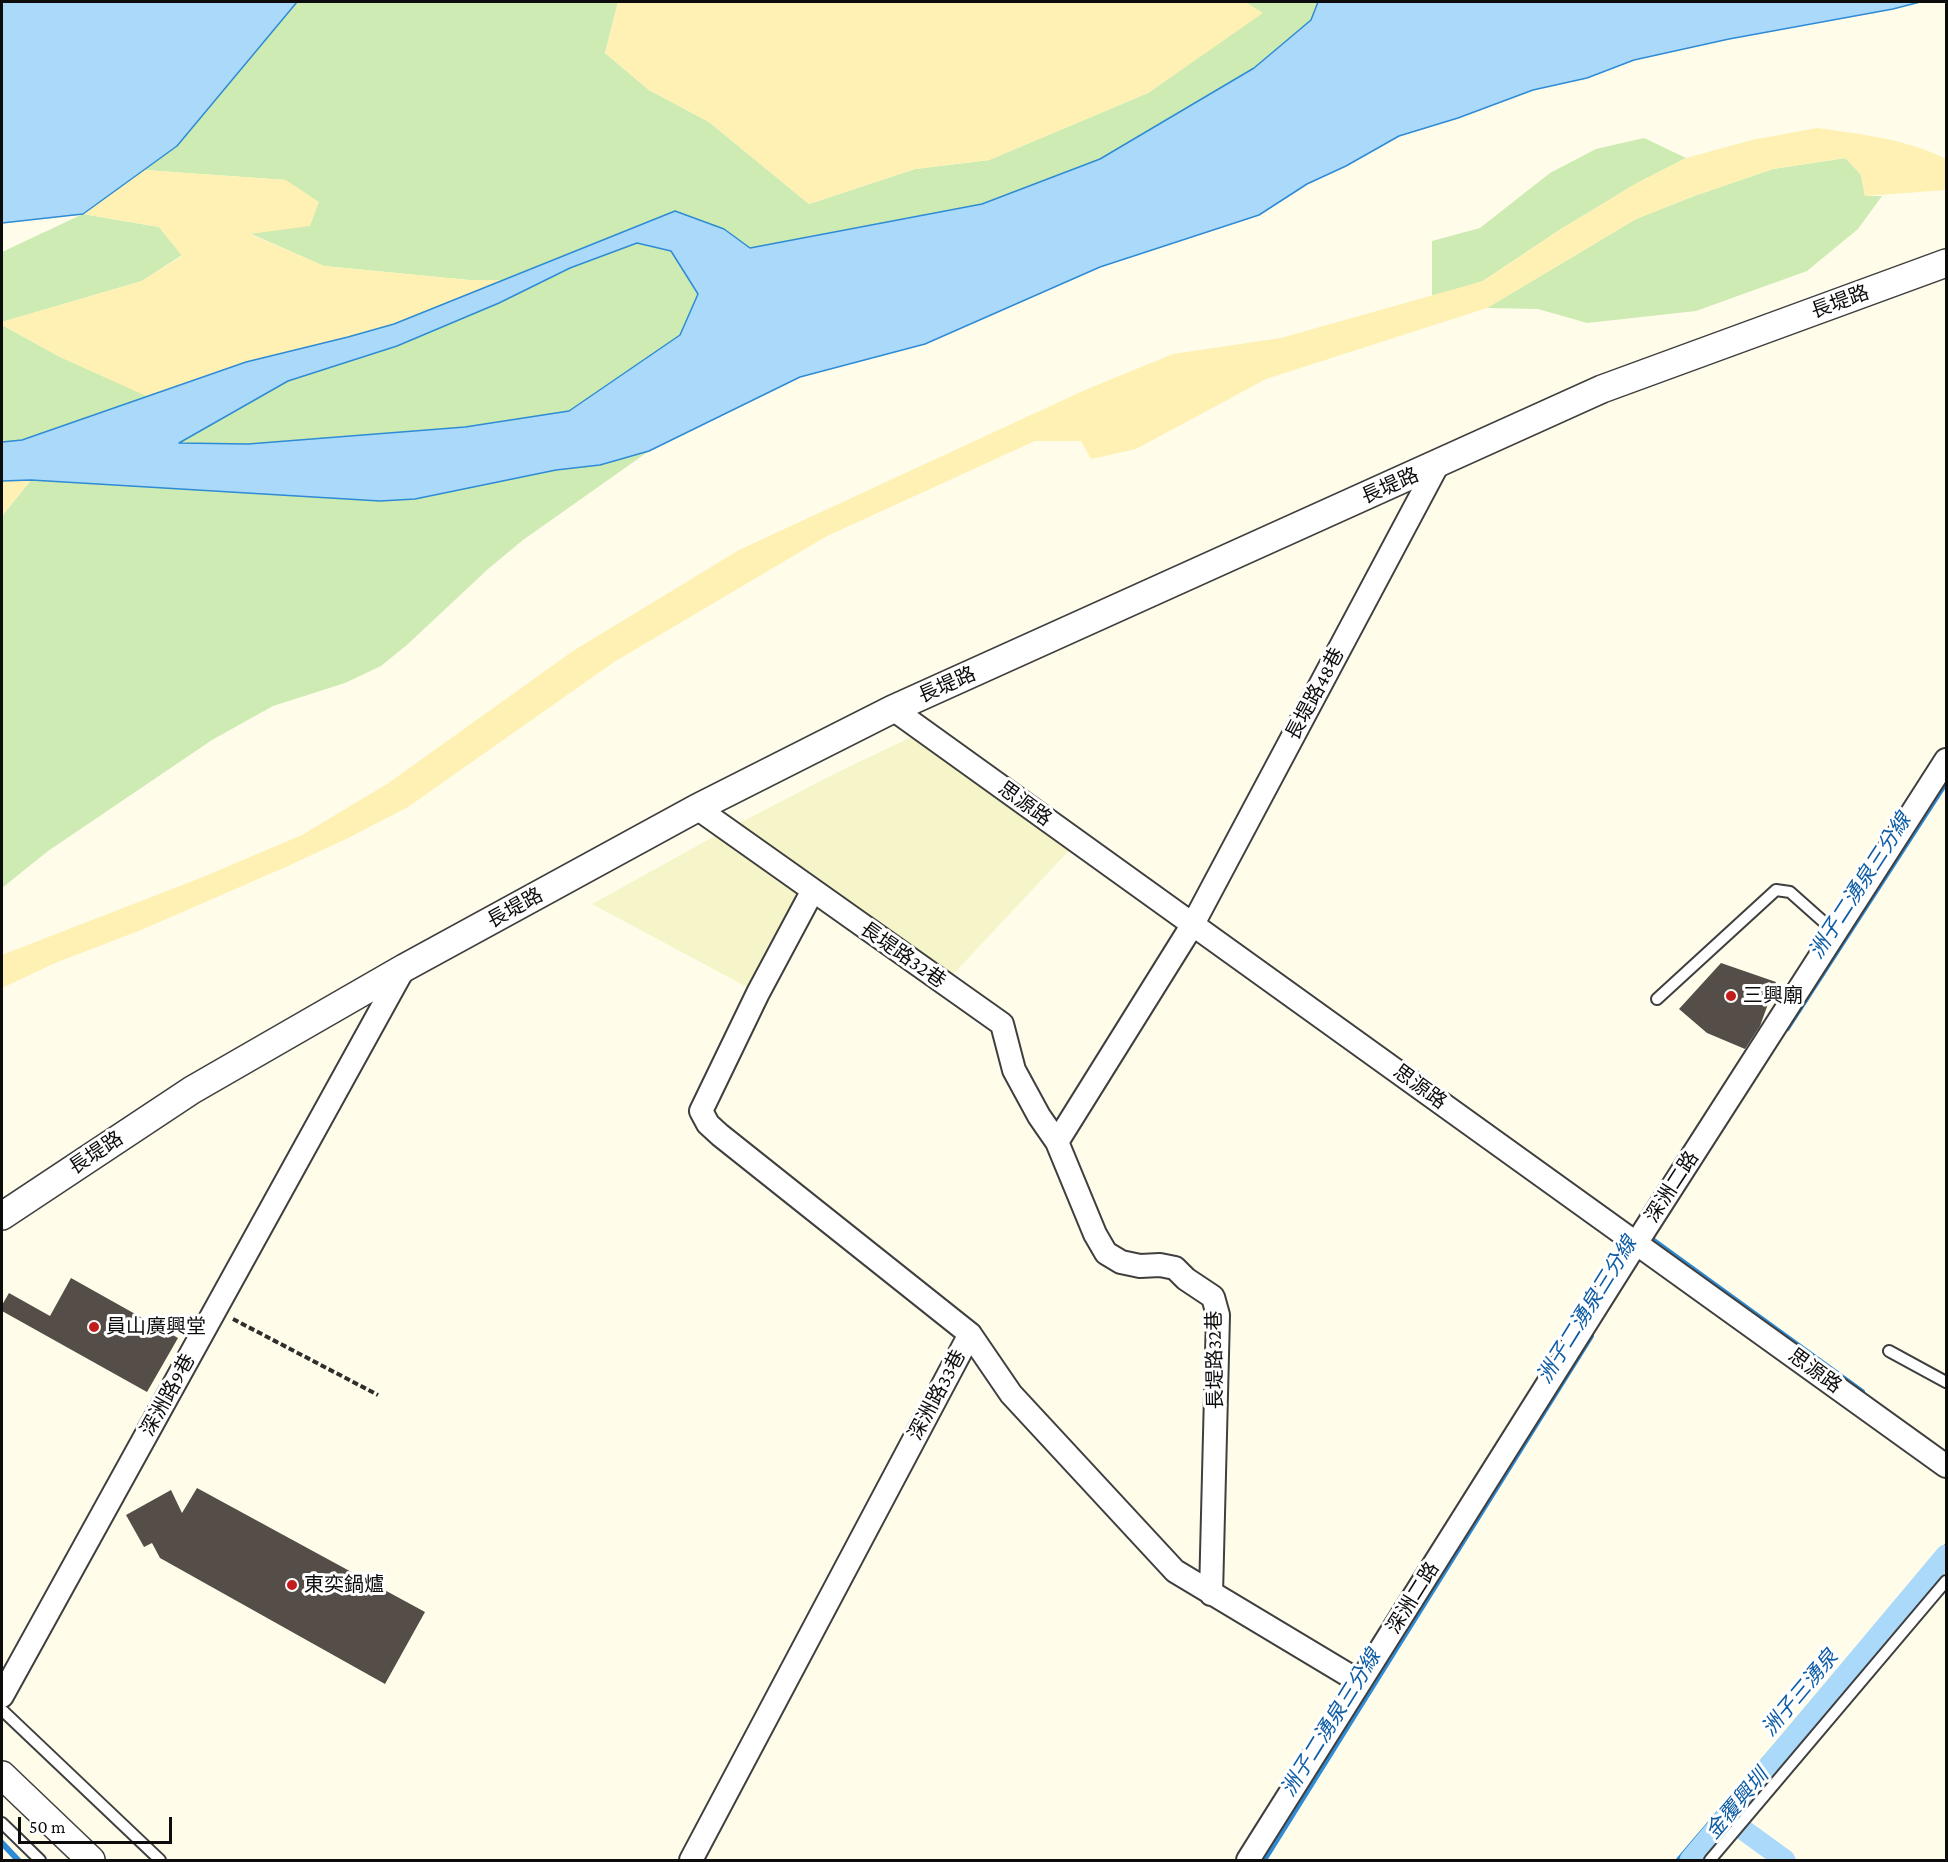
<!DOCTYPE html>
<html>
<head>
<meta charset="utf-8">
<style>
	body { margin:0 }
	#map { position:relative; width:1948px; height:1862px; overflow:hidden; background:#fffcea; font-family:"Crimson Pro",serif }
	canvas { display:block }
	.frame { position:absolute; inset:0; border:3px solid #0c0c0c; pointer-events:none }
	.scale { position:absolute; left:18px; top:1817px; width:154px; height:27px; box-sizing:border-box; border:3px solid #0c0c0c; border-top:0; padding-left:8px; font-size:18px; line-height:21px; white-space:nowrap; color:#0c0c0c; -webkit-text-stroke:4px #fff; paint-order:stroke }
</style>
</head>
<body>
<div id="map">
<canvas width="1948" height="1862"></canvas>
<div class="frame"></div>
<div class="scale">50 m</div>
</div>
<script>
const ctx = document.querySelector('canvas').getContext('2d');
ctx.lineJoin = 'round';
function fillPath(path, color) {
  ctx.fillStyle = color;
  ctx.fill(path, 'evenodd');
}
function trace(path, color, width, dash) {
  ctx.strokeStyle = color;
  ctx.lineWidth = width;
  ctx.lineCap = dash ? 'butt' : 'round';
  ctx.setLineDash(dash || []);
  ctx.stroke(path);
}
function drawText(font, color, halo, rows, align = 'center') {
  ctx.font = font + ' "Crimson Pro","Noto Sans TC",serif';
  ctx.lineWidth = 6;
  ctx.setLineDash([]);
  ctx.textBaseline = 'middle';
  ctx.strokeStyle = halo;
  ctx.fillStyle = color;
  for (const [text, x, y, turn = 0] of rows) {
    ctx.save();
    ctx.translate(x, y);
    ctx.rotate((+turn || 0) * Math.PI / 180);
    ctx.textAlign = isNaN(turn) ? turn : align;
    if (halo) ctx.strokeText(text, 0, 0);
    ctx.fillText(text, 0, 0);
    ctx.restore();
  }
}
fillPath(new Path2D(`
	M924 731 1077 842 944 984 813 892 758 993 592 904 726 830 836 773Z`), '#f6f5c9');
fillPath(new Path2D(`
	M297 2H618L605 53 649 90 709 122 809 204 915 169 989 160 1148 93 1262 13 1245 2H1498L570 411 465 427 248 444 22 440 2 442V325L60 357 146 395 246 362 348 337 394 324 499 280H469L324 266 249 233 286 180 144 170 177 146Z
	M1644 138 1686 158 1637 183 1561 229 1483 281 1432 297V241L1480 228 1550 173 1596 149Z
	M1846 158 1861 175 1865 196H1882L1858 229 1807 271 1696 311 1587 323 1538 309 1487 308 1636 219 1694 196 1773 169Z
	M83 214 159 227 182 255 142 281 2 322V252Z
	M649 451 523 540 488 569 408 644 381 666 345 683 273 706 212 740 48 851 2 888V516L31 480 600 465Z`), '#cdebb2');
fillPath(new Path2D(`
	M618 2H1245L1263 13 1148 93 989 160 915 169 809 204 709 122 649 90 605 53Z
	M1817 128C1860 134 1907 139 1946 159V190L1865 196 1861 175 1845 158 1773 169 1694 196 1636 219 1487 308 1266 379 1136 449 1091 459 1081 441H1035L827 536 614 662 408 807 348 838 288 866 141 930 55 963 2 988V955L203 877 302 835 387 784 573 651 739 550 1085 390 1173 354 1281 338 1483 281 1561 229 1637 183 1686 158 1752 140Z
	M144 170 286 180 319 202 310 226 250 234 324 266 469 280H501L394 324 348 337 246 362 146 396 60 357 2 325V322L142 281 182 256 159 227 83 214Z
	M31 480 2 516V481Z`), '#fef1b3');
const water = new Path2D(`
	M2 2H297L177 146 83 214 2 223Z
	M1318 2H1920L1893 9 1729 39 1634 60 1587 78 1533 90 1458 118 1399 136 1346 166 1307 184 1259 215 1100 267 925 344 800 377 649 451 600 465 556 470 415 499 380 501 31 480 2 481V442L22 440 246 362 348 337 394 324 675 211 724 229 750 248 982 204 1100 159 1254 68 1311 20ZM637 243 671 251 698 294 680 335 569 411 465 427 248 444 179 443 288 381 397 346 499 303 570 268Z`);
fillPath(water, '#abd9fa');
trace(water, '#2e8bd5', 1.5);
trace(new Path2D(`
	M1787 1028 1946 782
	M1651 1239 1862 1392
	M2 1843 18 1860
	M1264 1860 1591 1336
	M1679 1860 1946 1547`), '#2e8bd5', 6);
trace(new Path2D(`
	M1727 1818 1785 1860
	M1690 1860 1946 1555`), '#abd9fa', 21);
fillPath(new Path2D(`
	M1721 963 1776 982 1760 1026 1745 1049 1707 1033 1679 1009Z
	M71 1278 178 1338 147 1392 2 1311V1305L9 1293 50 1316Z
	M197 1488 425 1612 385 1684 160 1558 152 1543 144 1547 126 1515 171 1490 182 1513Z`), '#554d47');
const service = new Path2D(`
	M1657 999 1776 890 1790 892 1835 932
	M1889 1351 1946 1382
	M2 1710 160 1860
	M2 1823 40 1860
	M1710 1860 1946 1581`);
const minor = new Path2D(`
	M893 709 1946 1466
	M697 808 1002 1024 1014 1070 1039 1116 1057 1142 1193 924 1438 464
	M812 892 758 993 701 1111 708 1124 720 1135 970 1334
	M1057 1142 1095 1234 1106 1253 1121 1262 1140 1266 1160 1265 1175 1268 1186 1279 1213 1297 1218 1315 1211 1594
	M2 1696 404 968
	M691 1860 970 1334 1011 1394 1175 1571 1360 1682
	M1248 1860 1637 1242 1946 760`);
const tertiary = new Path2D(`
	M2 1216 192 1090 404 968 697 808 893 709 1602 389 1946 263
	M2 1775 91 1860`);
trace(service, '#3f3f3f', 14);
trace(minor, '#3f3f3f', 26);
trace(tertiary, '#3f3f3f', 30);
trace(new Path2D(`
	M233 1319 378 1395`), '#2e2e2e', 4, [6, 3]);
trace(service, '#fff', 10);
trace(minor, '#fff', 22);
trace(tertiary, '#fff', 27);
for (const [x, y, r, color] of [
	[1731,996,6,"#c31c1c"],
	[94,1327,6,"#c31c1c"],
	[292,1585,6,"#c31c1c"]
]) {
  const dot = new Path2D();
  dot.arc(x, y, r, 0, 2 * Math.PI);
  ctx.fillStyle = color;
  ctx.fill(dot);
  trace(dot, '#fff', 2);
}
drawText('20px', '#0c0c0c', '#fff', [
	["長堤路",1840,302,-20],
	["長堤路",1390,486,-24],
	["長堤路",947,685,-24],
	["長堤路48巷",1315,694,-62],
	["思源路",1025,804,36],
	["長堤路",515,908,-29],
	["長堤路32巷",903,955,35],
	["思源路",1420,1087,36],
	["長堤路",96,1153,-34],
	["深洲二路",1672,1187,-57],
	["長堤路32巷",1215,1360,-91],
	["思源路",1815,1371,36],
	["深洲路9巷",168,1395,-61],
	["深洲路33巷",937,1395,-62],
	["深洲二路",1413,1598,-58]
]);
drawText('20px', '#0c0c0c', '#fff', [
	["三興廟",1743,996],
	["員山廣興堂",106,1327],
	["東奕鍋爐",304,1585]
], 'left');
drawText('italic 21px', '#0e5ca4', '#fff', [
	["洲子二湧泉三分線",1860,886,-57],
	["洲子二湧泉三分線",1587,1310,-58],
	["洲子三湧泉",1800,1693,-50],
	["洲子二湧泉三分線",1331,1723,-58],
	["金覆興圳",1737,1804,-50]
]);
</script>
</body>
</html>
